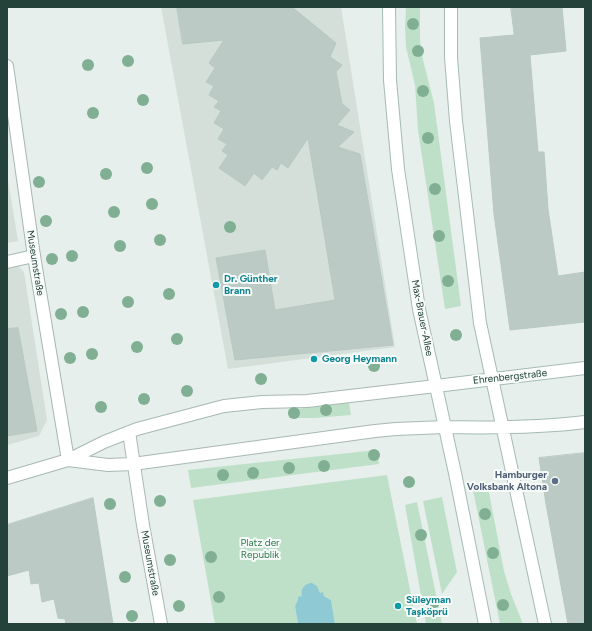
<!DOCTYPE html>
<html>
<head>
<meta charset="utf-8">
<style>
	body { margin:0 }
	#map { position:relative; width:592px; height:631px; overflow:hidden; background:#e6efeb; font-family:Figtree,sans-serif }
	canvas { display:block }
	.frame { position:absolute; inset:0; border:8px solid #24423a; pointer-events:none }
</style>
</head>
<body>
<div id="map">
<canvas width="592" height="631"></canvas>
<div class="frame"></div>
</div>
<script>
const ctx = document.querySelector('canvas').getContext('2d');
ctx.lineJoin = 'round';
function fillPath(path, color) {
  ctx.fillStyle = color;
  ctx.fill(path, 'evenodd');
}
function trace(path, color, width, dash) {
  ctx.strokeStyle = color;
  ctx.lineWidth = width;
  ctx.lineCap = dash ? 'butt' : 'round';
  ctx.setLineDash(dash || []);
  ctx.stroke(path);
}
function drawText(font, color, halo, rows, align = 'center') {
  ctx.font = font + ' Figtree,sans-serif';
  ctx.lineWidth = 4;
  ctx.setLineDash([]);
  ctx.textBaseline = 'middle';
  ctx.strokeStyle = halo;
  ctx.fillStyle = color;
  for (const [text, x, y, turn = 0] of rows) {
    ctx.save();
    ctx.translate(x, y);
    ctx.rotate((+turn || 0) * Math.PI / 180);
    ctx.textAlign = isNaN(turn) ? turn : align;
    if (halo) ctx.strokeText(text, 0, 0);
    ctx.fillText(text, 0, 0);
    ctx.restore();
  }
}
fillPath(new Path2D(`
	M161 7H341L395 347 228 369Z
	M7 174 18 241 7 243Z
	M12 260 24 272 47 420 39 436 7 445V261Z`), '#d4dfda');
fillPath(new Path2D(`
	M406 7H420V41L423 60 434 103 461 306 445 309 418 130 415 85 406 47 405 27Z
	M349 403 351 415 315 418H289L288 410Z
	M377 450 379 464 191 488 188 470Z
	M387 475 417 624H335L331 600 320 593 314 584H307L302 596 295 606 298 624H215L193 500Z
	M487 482 504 571 511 594 523 624H500L472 485Z
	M442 497 457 572 442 594 423 501Z
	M417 502 442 624H426L405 505Z`), '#bfe0c8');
fillPath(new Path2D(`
	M312 583 317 586 320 593 323 592 324 596 331 600 335 624H298L295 606 298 600V597L302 596C300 589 305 583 312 583Z`), '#8ec9d4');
const building = new Path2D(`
	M177 7H292L336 43 330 57 342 65 336 72 342 104 350 110 337 125 354 132 338 147 360 154 393 345 235 360 216 258 265 250 275 310 335 300 325 239 308 138 288 168 281 163 277 170 272 167 262 180 254 173 245 186 219 168 228 155 222 151 227 144 218 139 224 129 214 123 221 111 214 107 219 101 209 95 214 86 206 82 215 68 209 63 224 40 183 44Z
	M511 7H562L566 51 530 55 538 152H544L548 209 558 276 585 272V322L510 330 494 214 480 38 514 35Z
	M18 328 37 431 7 436V329Z
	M585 453V624H568L546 504 539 458Z
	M93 498 113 624H66L65 619 58 618 54 599 42 602 39 583 31 584 29 570 7 576V525Z`);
fillPath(building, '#bbcac4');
trace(building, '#b8c9c2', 1);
const lane = new Path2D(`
	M7 66 34 256`);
const street = new Path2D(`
	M7 262 34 256 68 460
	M129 432 143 525 161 624
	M68 460 108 465 133 464 375 431 396 429 445 427
	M7 478 68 460 104 442 137 429 224 406 262 402 307 401 436 386`);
const secondary = new Path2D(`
	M389 7 390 80 398 169 419 309 455 473 485 624
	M451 7V57L456 121 480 323 545 624
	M436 386 585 368
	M445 427C492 428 538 428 585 422`);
trace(lane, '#a8b8b2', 14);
trace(street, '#a8b8b2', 14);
trace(secondary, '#a4bbb3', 14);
trace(lane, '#fff', 12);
trace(street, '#fff', 12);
trace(secondary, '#fff', 12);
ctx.fillStyle = '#80af93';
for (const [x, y] of [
	[413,24],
	[418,51],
	[128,61],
	[88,65],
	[423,91],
	[143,100],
	[93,113],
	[428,138],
	[147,168],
	[106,174],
	[39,182],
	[435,189],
	[152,204],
	[114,212],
	[46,221],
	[230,227],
	[439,236],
	[160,240],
	[120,246],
	[72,256],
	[52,259],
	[448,281],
	[169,294],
	[128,302],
	[83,312],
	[61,314],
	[456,335],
	[177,339],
	[137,347],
	[92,354],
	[70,358],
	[374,366],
	[261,379],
	[187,391],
	[144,399],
	[101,407],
	[326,410],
	[294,413],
	[374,455],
	[324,466],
	[289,468],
	[253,473],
	[223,475],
	[409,482],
	[160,501],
	[110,504],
	[485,514],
	[421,535],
	[493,553],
	[211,557],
	[170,560],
	[125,577],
	[219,597],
	[434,602],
	[503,605],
	[179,606],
	[132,616]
]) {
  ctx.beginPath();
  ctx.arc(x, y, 6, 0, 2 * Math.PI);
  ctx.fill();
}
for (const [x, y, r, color] of [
	[216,285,4,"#0f9aa8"],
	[314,359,4,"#0f9aa8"],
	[555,481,4,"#5c6f8a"],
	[398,606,4,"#0f9aa8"]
]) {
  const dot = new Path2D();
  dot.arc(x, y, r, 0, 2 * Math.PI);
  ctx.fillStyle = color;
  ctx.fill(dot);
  trace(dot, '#f7fbf9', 1.5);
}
drawText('10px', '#24423a', '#f7fbf9', [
	["Museumstraße",35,263,81],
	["Max-Brauer-Allee",422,318,79],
	["Ehrenbergstraße",510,377,-6],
	["Museumstraße",150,563,80]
]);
drawText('bold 10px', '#0d838f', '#f7fbf9', [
	["Dr. Günther",224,279],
	["Brann",224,291],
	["Georg Heymann",322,359],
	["Süleyman",406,600],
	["Taşköprü",406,612]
], 'left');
drawText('bold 10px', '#4e5e75', '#f7fbf9', [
	["Hamburger",547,475],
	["Volksbank Altona",547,487]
], 'right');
drawText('10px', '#2d7a4b', '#f7fbf9', [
	["Platz der",260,543],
	["Republik",260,555]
]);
</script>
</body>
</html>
